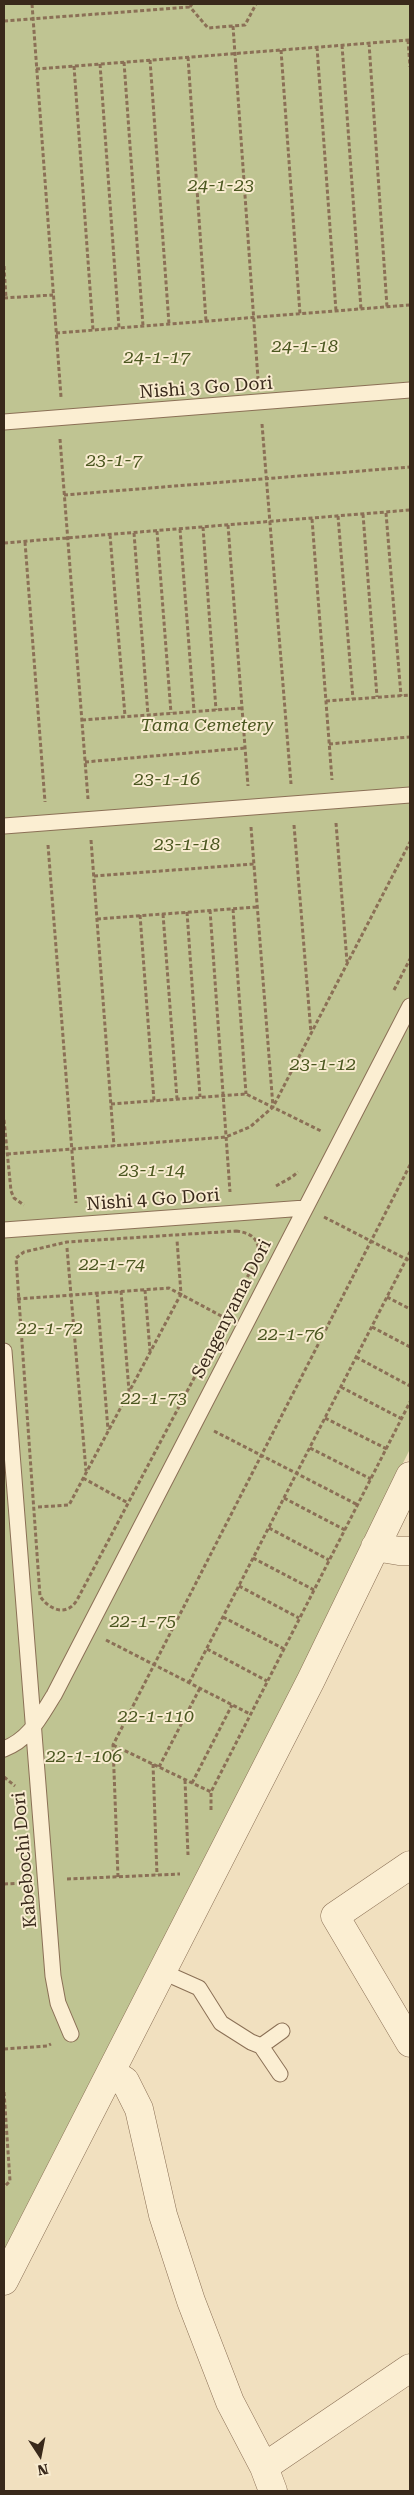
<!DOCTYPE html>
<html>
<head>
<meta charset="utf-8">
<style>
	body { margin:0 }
	#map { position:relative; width:414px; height:2495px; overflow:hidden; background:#f1e0bf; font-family:"Roboto Serif",serif }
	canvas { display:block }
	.frame { position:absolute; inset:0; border:5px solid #39291b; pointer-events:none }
	.north { position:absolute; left:15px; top:2430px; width:50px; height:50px; -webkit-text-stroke:4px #f8ebcf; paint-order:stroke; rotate:169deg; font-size:14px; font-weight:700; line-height:20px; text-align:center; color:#39291b }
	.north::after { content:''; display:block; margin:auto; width:18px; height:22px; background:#39291b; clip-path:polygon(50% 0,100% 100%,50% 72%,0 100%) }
</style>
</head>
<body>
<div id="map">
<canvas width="414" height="2495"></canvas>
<div class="frame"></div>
<div class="north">N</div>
</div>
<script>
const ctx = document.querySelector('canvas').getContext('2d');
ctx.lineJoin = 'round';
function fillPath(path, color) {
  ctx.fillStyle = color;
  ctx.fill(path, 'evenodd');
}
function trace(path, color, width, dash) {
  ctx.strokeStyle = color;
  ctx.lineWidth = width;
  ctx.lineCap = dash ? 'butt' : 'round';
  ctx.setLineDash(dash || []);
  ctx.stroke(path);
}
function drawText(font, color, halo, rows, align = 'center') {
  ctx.font = font + ' "Roboto Serif",serif';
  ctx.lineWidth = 4;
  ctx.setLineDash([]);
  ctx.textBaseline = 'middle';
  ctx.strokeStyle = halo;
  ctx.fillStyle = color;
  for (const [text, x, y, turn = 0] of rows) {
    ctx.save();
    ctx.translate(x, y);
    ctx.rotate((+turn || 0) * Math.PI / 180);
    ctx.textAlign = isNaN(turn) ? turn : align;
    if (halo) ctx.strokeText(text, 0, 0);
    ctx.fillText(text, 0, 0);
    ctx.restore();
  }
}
fillPath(new Path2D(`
	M4 4H410V1449L280 1712 4 2258Z`), '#bfc492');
const service = new Path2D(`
	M4 422 410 390
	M4 826 410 795
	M4 1230 305 1208
	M4 1351 53 1976 58 2003 71 2034
	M4 1749C30 1739 40 1717 54 1695L410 1006
	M163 1972 199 1988 221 2023 251 2042 261 2046 282 2031
	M261 2046 280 2074`);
const minor = new Path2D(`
	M375 1547 399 1551H410
	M410 1865 335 1916 410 2043
	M111 2072 125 2081 139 2109 163 2215 191 2301 230 2402 264 2467 273 2491
	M4 2281 311 1680 410 1476
	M264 2467 410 2368`);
trace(service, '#8b7056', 17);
trace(minor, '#8b7056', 29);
trace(new Path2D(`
	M32 4 61 397
	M192 4 190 7 208 28 245 25 256 4
	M4 21 190 7
	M233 26 258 379
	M408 40 410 67
	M369 43 387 307
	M342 45 361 309
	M317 47 336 311
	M281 50 300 314
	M188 57 206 321
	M150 60 169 324
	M124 62 143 326
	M100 64 119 328
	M74 66 93 330
	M36 69 410 40
	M4 266 6 298
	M4 298 53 295
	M56 333 410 305
	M262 424 291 784
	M60 439 88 799
	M64 495 410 467
	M386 513 401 696
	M363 514 377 697
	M338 516 353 699
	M312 519 332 780
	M228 525 248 786
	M203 527 216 710
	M180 529 194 711
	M157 531 171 713
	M134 533 148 715
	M110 535 125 716
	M25 542 45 802
	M4 543 410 510
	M326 701 410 695
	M82 720 242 708
	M329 744 410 737
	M85 762 245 748
	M336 823 347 962
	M294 825 311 1033
	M251 827 273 1107
	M91 840 114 1146
	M48 845 76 1203
	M94 876 254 864
	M233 909 246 1094
	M210 910 230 1192
	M187 912 200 1097
	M163 914 177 1099
	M140 915 154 1101
	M97 919 257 907
	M394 990 410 959
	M111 1104 246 1094 321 1131
	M4 1120 11 1191 14 1198 24 1205
	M7 1154 226 1137 250 1127 273 1107 410 842
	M276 1186 292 1177 298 1172
	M324 1217 410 1261
	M236 1231C252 1233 259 1239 259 1255L77 1600C67 1617 49 1610 40 1596L16 1258 24 1252 67 1242Z
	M67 1248 86 1471
	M145 1290 150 1351
	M121 1291 129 1391
	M97 1293 108 1430
	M387 1297 410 1309
	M17 1299 169 1288 225 1318
	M372 1327 410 1347
	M356 1357 410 1386
	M341 1387 402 1419
	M325 1418 387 1449
	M214 1431 358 1505
	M310 1448 371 1479
	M83 1478 128 1503
	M284 1498 345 1530
	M38 1507 69 1505 181 1294 177 1240
	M269 1528 329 1560
	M253 1558 314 1590
	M239 1586 299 1618
	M223 1617 284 1649
	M106 1640 250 1714
	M207 1649 267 1681
	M189 1683 410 1252
	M113 1745 211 1792
	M153 1764 157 1875
	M159 1767 200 1688
	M4 1777 15 1786
	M185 1780 188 1855
	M192 1783 232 1705
	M211 1810V1792L410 1402
	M118 1877 113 1745 410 1165
	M67 1879 180 1874
	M4 1884 23 1883
	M4 2049 47 2046 51 2044
	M4 2092 10 2181 4 2187`), '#8b7056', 3, [4, 2.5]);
trace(service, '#fbeed2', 15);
trace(minor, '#fbeed2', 28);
drawText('italic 18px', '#4b5720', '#f8ebcf', [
	["24-1-23",221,186],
	["24-1-18",305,347],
	["24-1-17",157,358],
	["23-1-7",114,461],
	["Tama Cemetery",207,726],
	["23-1-16",167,780],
	["23-1-18",187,845],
	["23-1-12",323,1065],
	["23-1-14",152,1171],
	["22-1-74",112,1265],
	["22-1-72",50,1329],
	["22-1-76",291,1335],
	["22-1-73",154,1399],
	["22-1-75",143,1622],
	["22-1-110",156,1717],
	["22-1-106",84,1757]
]);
drawText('18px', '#39291b', '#f8ebcf', [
	["Nishi 3 Go Dori",206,388,-4],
	["Nishi 4 Go Dori",153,1200,-4],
	["Sengenyama Dori",232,1309,-63],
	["Kabebochi Dori",25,1860,-95]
]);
</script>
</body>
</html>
